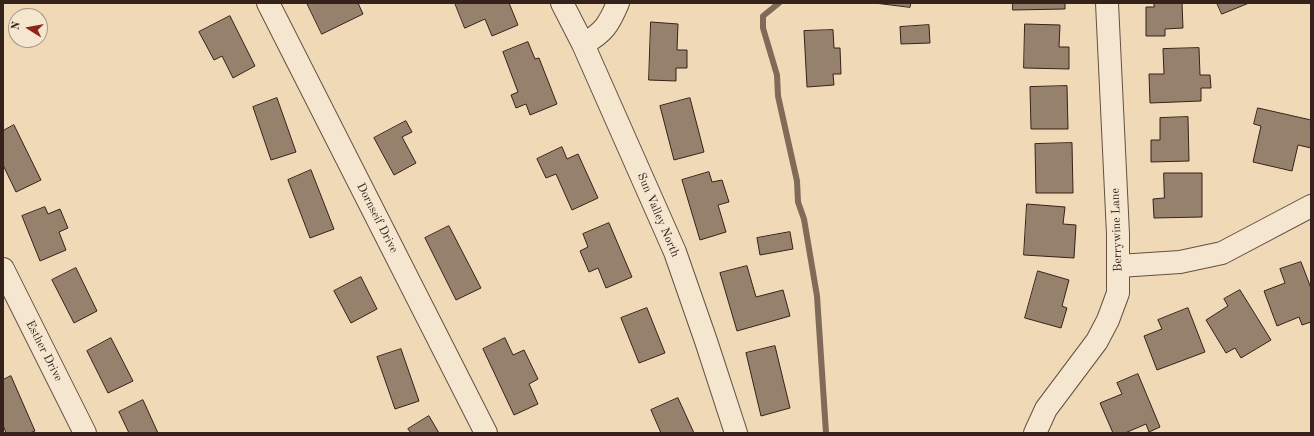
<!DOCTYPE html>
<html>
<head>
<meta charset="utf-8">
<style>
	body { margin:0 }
	#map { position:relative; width:1314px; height:436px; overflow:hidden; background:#f0d9b7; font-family:"Old Standard TT",serif }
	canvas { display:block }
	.frame { position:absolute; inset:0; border:4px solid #35221a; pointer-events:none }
	.north { position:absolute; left:8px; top:8px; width:40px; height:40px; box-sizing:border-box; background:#f5e6d0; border:1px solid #a89887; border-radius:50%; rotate:281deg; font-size:11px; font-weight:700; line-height:16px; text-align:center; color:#35221a }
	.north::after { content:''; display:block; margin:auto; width:14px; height:18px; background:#8f2418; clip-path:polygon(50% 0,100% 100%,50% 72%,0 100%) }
</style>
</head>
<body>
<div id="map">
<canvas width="1314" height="436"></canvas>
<div class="frame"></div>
<div class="north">N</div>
</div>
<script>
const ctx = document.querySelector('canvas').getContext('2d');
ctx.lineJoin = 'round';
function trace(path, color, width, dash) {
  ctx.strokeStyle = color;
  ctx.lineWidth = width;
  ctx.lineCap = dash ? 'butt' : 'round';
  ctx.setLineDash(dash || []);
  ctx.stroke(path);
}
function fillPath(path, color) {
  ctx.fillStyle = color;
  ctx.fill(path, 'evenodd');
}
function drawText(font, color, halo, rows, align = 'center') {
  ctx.font = font + ' "Old Standard TT",serif';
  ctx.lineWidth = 3;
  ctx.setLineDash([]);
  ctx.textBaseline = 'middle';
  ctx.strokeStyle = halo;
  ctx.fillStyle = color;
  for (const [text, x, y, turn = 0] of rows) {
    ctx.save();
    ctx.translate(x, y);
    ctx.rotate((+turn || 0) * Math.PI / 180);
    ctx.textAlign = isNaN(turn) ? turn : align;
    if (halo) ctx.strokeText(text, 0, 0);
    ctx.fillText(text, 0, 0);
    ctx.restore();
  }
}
trace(new Path2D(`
	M779 3 763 16V28L777 75 778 96 797 181 798 202 804 219 817 296 826 433`), '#7f6b58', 6);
const building = new Path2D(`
	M307 3H358L363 14 322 34Z
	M455 3H509L518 25 492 36 485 19 465 28Z
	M875 3H911L910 7Z
	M1013 3H1065V9L1013 10Z
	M1154 3H1182L1183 28 1165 29V36H1146V7H1154Z
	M1217 3H1249L1222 14Z
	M230 16 255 66 233 78 222 56 214 60 199 32Z
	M651 22 678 24 677 50H687V68H676V81L649 80Z
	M1025 24 1060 25 1059 47H1069V69L1024 68Z
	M929 25 930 43 901 44 900 27Z
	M833 30 834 48H840L841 74H833L834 85 807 87 804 31Z
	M528 42 535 59 539 58 557 104 530 115 526 104 516 108 511 95 518 92 503 52Z
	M1199 48 1200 75H1210L1211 88H1201V101L1150 103 1149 74H1164L1163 49Z
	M1067 86 1068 129H1031L1030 87Z
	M277 98 296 152 271 160 253 107Z
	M690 98 704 152 674 160 660 106Z
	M1258 108 1311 120V148L1298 145 1292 171 1253 162 1261 126 1254 124Z
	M1188 117 1189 161 1151 162V140H1160V118Z
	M406 121 412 132 402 137 416 163 394 175 374 138Z
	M14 125 41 180 16 192 3 165V131Z
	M1072 143 1073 193H1036L1035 144Z
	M562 147 567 159 578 154 598 198 572 210 556 174 546 178 537 159Z
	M311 170 334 229 310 238 288 180Z
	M709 172 712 182 722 180 729 202 718 205 726 232 700 240 682 180Z
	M1164 173H1202V217L1154 218 1153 199 1164 198Z
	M1027 204 1065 207 1063 224 1076 225 1074 258 1024 255Z
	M45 207 48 214 60 209 68 228 59 232 66 250 40 261 22 216Z
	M609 223 632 277 606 288 598 268 589 272 580 251 588 247 583 234Z
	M449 226 481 288 456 300 425 238Z
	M790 232 793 249 760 255 757 238Z
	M1301 262 1311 288V322L1302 325 1299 317 1277 326 1264 291 1285 283 1280 269Z
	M747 266 756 297 783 290 790 316 737 331 720 273Z
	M76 268 97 311 74 323 52 280Z
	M1038 271 1069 280 1062 306 1067 308 1061 328 1025 318Z
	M361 277 377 309 351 323 334 291Z
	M1240 290 1271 340 1241 358 1235 348 1226 353 1206 320 1228 306 1224 299Z
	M647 308 665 353 639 363 621 318Z
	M1188 308 1205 352 1157 370 1144 336 1162 329 1158 320Z
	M111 338 133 381 108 393 87 351Z
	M505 338 513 355 524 350 538 379 529 384 538 404 514 415 483 349Z
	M775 346 790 408 761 416 746 353Z
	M401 349 419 401 395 409 377 357Z
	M1138 374 1160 427 1149 432 1146 424 1125 433H1113L1100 403 1122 394 1117 383Z
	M11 376 35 431 30 433H6L3 425V380Z
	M678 398 694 433H661L651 410Z
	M143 400 158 433H129L119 412Z
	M429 416 439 433H411L408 429Z`);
fillPath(building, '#96816c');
trace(building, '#35221a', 1);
const street = new Path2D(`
	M268 3 486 433
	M562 3 583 44 675 252 706 341 736 433
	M583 44C604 33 609 24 618 3
	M1119 266 1180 262 1222 253 1311 206
	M3 269 85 433
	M1035 433 1046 409 1097 341 1108 320 1118 293V234L1107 3`);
trace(street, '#645041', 24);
trace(street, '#f5e6d0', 22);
drawText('12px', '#35221a', '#f5e6d0', [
	["Sun Valley North",658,215,67],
	["Dornseif Drive",377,218,63],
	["Berrywine Lane",1117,230,-92],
	["Esther Drive",44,351,63]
]);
</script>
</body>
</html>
